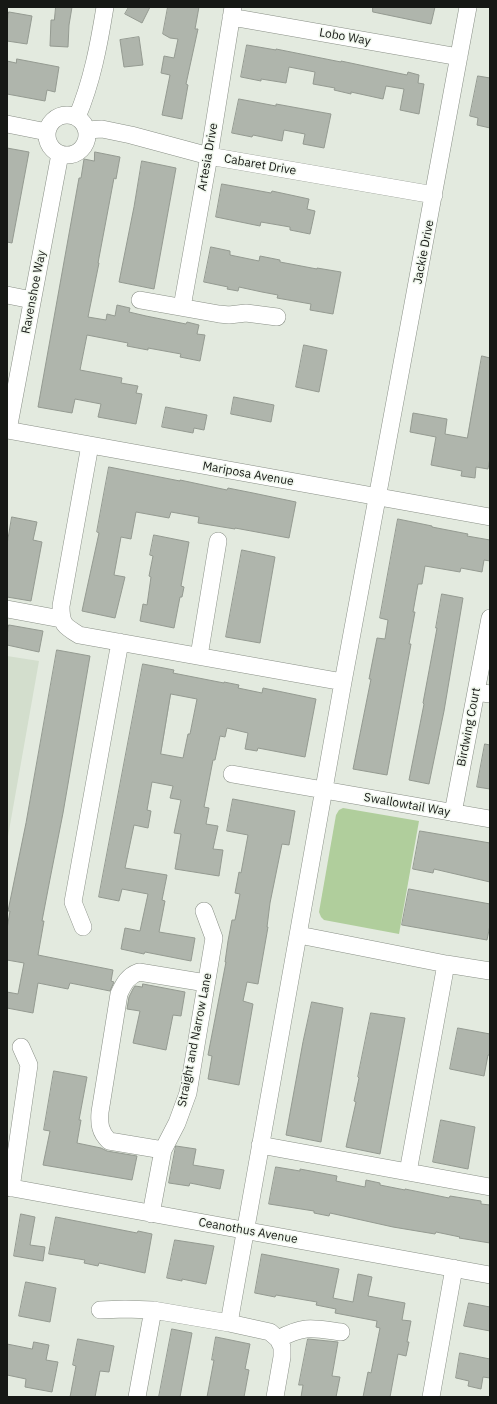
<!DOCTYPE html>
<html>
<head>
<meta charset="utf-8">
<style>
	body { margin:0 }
	#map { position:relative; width:497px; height:1404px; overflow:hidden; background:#e3eadf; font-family:"IBM Plex Sans",sans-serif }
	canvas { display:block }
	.frame { position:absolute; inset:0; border:8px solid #161815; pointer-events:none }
</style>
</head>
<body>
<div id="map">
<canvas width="497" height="1404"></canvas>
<div class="frame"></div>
</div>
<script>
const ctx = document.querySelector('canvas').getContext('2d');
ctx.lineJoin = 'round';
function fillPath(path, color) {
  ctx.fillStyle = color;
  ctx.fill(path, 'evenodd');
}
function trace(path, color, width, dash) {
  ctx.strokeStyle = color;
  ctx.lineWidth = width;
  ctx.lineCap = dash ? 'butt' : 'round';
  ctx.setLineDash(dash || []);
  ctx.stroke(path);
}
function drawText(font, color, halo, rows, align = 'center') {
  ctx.font = font + ' "IBM Plex Sans",sans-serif';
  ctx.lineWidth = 3;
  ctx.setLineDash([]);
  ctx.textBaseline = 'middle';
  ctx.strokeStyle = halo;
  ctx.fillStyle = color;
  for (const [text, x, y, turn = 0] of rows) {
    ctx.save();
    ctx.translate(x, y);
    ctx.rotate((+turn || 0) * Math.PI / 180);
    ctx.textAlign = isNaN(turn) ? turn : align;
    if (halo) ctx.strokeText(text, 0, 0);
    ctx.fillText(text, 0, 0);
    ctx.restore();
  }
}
fillPath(new Path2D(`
	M7 656 39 661 7 842Z`), '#d3decd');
fillPath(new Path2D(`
	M343 808 419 821 399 934 324 920 321 917 319 912 336 815 339 810Z`), '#b0ce9c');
const building = new Path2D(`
	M56 7H72L69 25 68 47 50 46 51 20H54Z
	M129 7H150L142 23 125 14Z
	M168 7H199L195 29H198L186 84 188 85 182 119 162 115 170 75 161 73 164 56 174 58 178 39 170 38 163 34Z
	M373 7H435L431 24 373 12Z
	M9 12 32 16 27 44 7 41V22Z
	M139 37 143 65 124 67 120 40Z
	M247 45 276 50V49L341 62V61L407 75 408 72 419 75 418 83 424 84 419 114 400 110 404 89 386 86 383 99 351 92V94L334 90 335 88 313 84 315 72 289 67 286 83 261 79V81L241 77Z
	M17 59 59 67 55 92 47 90 45 101 7 94V61L16 63Z
	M478 76 490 78V128L477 125 478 118 470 116Z
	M239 99 276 106V104L331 114 324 148 303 144 305 134 284 130 282 141 253 135 252 137 232 133Z
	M7 148 29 152 12 243 7 242Z
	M95 152 120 157 116 179 114 178 98 263H99L88 317 106 320 107 314 115 316 117 305 130 308 129 312 146 316 186 324 187 322 199 325 197 334 205 335 200 361 180 357 181 354 148 348V350L127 346 128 343 87 335 80 370 122 378 121 383 138 386 136 393 142 394 136 424 98 417 101 404 75 399 72 413 38 407 79 178H81L84 159 94 161Z
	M142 161 176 168 154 289 119 282 134 207Z
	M222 184 271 193 272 191 309 199 307 209 315 211 310 234 290 230V227L261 222 260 226 216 217Z
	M211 247 230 251V255L259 261 260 256 280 260V262L317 269V268L341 272 333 314 310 310 311 304 277 298 278 295 262 292 239 287 238 291 227 289 228 287 204 282Z
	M304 345 327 350 319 392 296 387Z
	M482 356 490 358V458L488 469 476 467 475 478 461 476 462 471 431 465 436 437 410 432 413 413 447 419 445 434 467 438Z
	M234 397 274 405 271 422 231 414Z
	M166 407 207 415 204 430 194 428 193 433 162 427Z
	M109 467 180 481V480L227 490 228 488 253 493 296 502 289 538 235 528V529L198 523 199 517 171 512 169 518 136 512 131 539 121 537 114 575 125 577 115 618 82 611 99 533 97 532Z
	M12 517 37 522 33 540 42 542 31 601 7 597V545Z
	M398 519 432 526V527L468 534 467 536 490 540V561L484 560 482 572 461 568 460 572 425 566 422 584H418L413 612H415L409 644H411L387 775 353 769 371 679H369L377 638 385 639 388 620 380 618Z
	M154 535 189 542 181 586 184 587 182 597H180L174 628 140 621 143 604 147 605 151 577 149 576 153 556 150 555Z
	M242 550 275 557 260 643 226 637Z
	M442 594 463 598 444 711 429 784 409 780 424 704 423 703 437 628H436Z
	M9 625 43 631 39 652 7 645V636Z
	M57 650 90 656 63 813 50 879 42 921H44L38 955 113 970 111 981 114 982 110 991 70 983 68 989 38 983 33 1013 7 1008V992L18 994 24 963 7 960V929L10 911H8L26 823Z
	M143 664 174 670 173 673 224 683V682L239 685 238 688 262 693 263 688 316 699 305 757 258 748 257 751 245 749 248 733 227 728 225 737 220 736 215 760H213L204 807 209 808 206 824 218 826 213 849 223 850 219 876 175 869 181 834 174 833 181 800 170 798 173 786 152 782 147 810 151 811 148 828 134 825 125 868 167 875 162 900 165 901 159 932 195 938 191 961 145 952 144 954 121 949 125 928 140 931 148 894 122 889 119 901 99 897ZM171 694 197 699 190 734H188L183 758 161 754Z
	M485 744 490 745V789L477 787Z
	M233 799 295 811 289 845 282 844 270 903 267 927H268L258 984 247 982 243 1001 253 1004 239 1085 208 1079 212 1056 208 1055 226 962H225L228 941 232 920H235L240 894 235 893 239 872 241 873 248 835 227 831Z
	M420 831 490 843V882L434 869 433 873 413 869Z
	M409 889 490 904V925L487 940 402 925Z
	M143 984 185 992 181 1016 173 1015 166 1050 133 1043 140 1011 127 1009 129 997 133 989 135 986 142 987Z
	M312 1002 343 1008 321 1142 286 1135 303 1042Z
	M371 1013 405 1018 380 1154 346 1147 356 1102 354 1101 359 1078 358 1077Z
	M458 1028 490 1034V1055H488L484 1076 450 1069Z
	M54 1071 87 1077 79 1120H81L77 1143 101 1148 107 1151 137 1156 132 1180 43 1165 50 1131 44 1130Z
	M441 1120 475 1127 468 1169 433 1162Z
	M176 1146 196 1149 193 1165 224 1170 220 1189 190 1183 189 1186 169 1183Z
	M276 1167 300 1171V1169L337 1176 336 1181 365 1187 366 1180 380 1183V1185L405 1190V1189L449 1198 450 1196 481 1201V1204L490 1205V1243L459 1238 460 1237 436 1232 435 1234 393 1227 330 1213 329 1216 314 1213V1211L269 1204Z
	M21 1214 35 1217 30 1245 45 1247 43 1261 14 1256Z
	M56 1217 137 1233 138 1231 152 1234 145 1273 99 1263 98 1266 84 1263 85 1260 49 1254Z
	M175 1240 214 1246 206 1284 182 1279V1281L167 1278Z
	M262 1254 339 1269 333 1298 353 1302 358 1274 372 1277 368 1296 405 1303 402 1320 411 1321 407 1342H409L406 1356 398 1354 390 1397H363L368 1372 371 1373 380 1328 376 1327 377 1321 335 1313 336 1309 316 1305 317 1302 276 1295 275 1297 255 1293Z
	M26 1282 56 1288 50 1322 19 1316Z
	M469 1303 490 1307V1331L464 1326Z
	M172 1329 192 1333 180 1397H159Z
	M216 1337 250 1344 245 1369 249 1370 244 1397H207L214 1360H212Z
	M78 1339 114 1346 109 1372 100 1371 95 1397H70L76 1366 73 1365Z
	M308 1339 338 1342 332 1376 340 1377 336 1397H301L303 1385H299Z
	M34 1342 49 1345 46 1360 58 1362 52 1392 25 1387 26 1379 7 1375V1344L32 1349Z
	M460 1353 490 1359V1378L483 1377 481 1389 468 1386 469 1381 456 1378Z`);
fillPath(building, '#afb5ac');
trace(building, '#949a91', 1);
const minor = new Path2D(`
	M231 17 459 57
	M47 135a20 20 0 1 1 40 0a20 20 0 1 1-40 0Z
	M77 117C92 82 99 44 105 7
	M7 124 47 132
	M87 130 102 129 131 135 209 156 434 195
	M7 295 32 300
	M140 300 219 314 229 315 246 313 277 317
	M182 307 209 156 233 7
	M7 430 490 517
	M8 430 60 154
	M90 445 61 606C61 624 64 626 79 635L343 682
	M7 609 61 619
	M199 656 218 541
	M476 692 490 694
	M232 774 490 819
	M453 813 490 618
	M83 927 73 902 120 642
	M299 935 446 964 490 971
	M260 1145 490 1187
	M163 1150 109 1141C100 1132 99 1124 100 1112L119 994C124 983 128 976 139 972L206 983
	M408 1172 446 964
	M7 1187 490 1275
	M11 1188 29 1065 21 1047
	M151 1214 163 1150 177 1123 188 1093 214 938 204 911
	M100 1310 125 1309 153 1310 229 1323 270 1332 278 1339 282 1347V1357L275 1397
	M229 1323 343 682 468 7
	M278 1339C305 1325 312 1328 341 1332
	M137 1397 153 1310
	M431 1397 454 1268`);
trace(minor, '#8a9087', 18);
trace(minor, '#fff', 17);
drawText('12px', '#161815', '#f0f7ed', [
	["Lobo Way",345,37,10],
	["Artesia Drive",208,157,-80],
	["Cabaret Drive",260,165,10],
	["Jackie Drive",424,252,-79],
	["Ravenshoe Way",34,292,-79],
	["Mariposa Avenue",248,474,10],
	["Birdwing Court",469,727,-79],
	["Swallowtail Way",407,805,10],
	["Straight and Narrow Lane",195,1040,-79],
	["Ceanothus Avenue",248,1231,10]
]);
</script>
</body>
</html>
